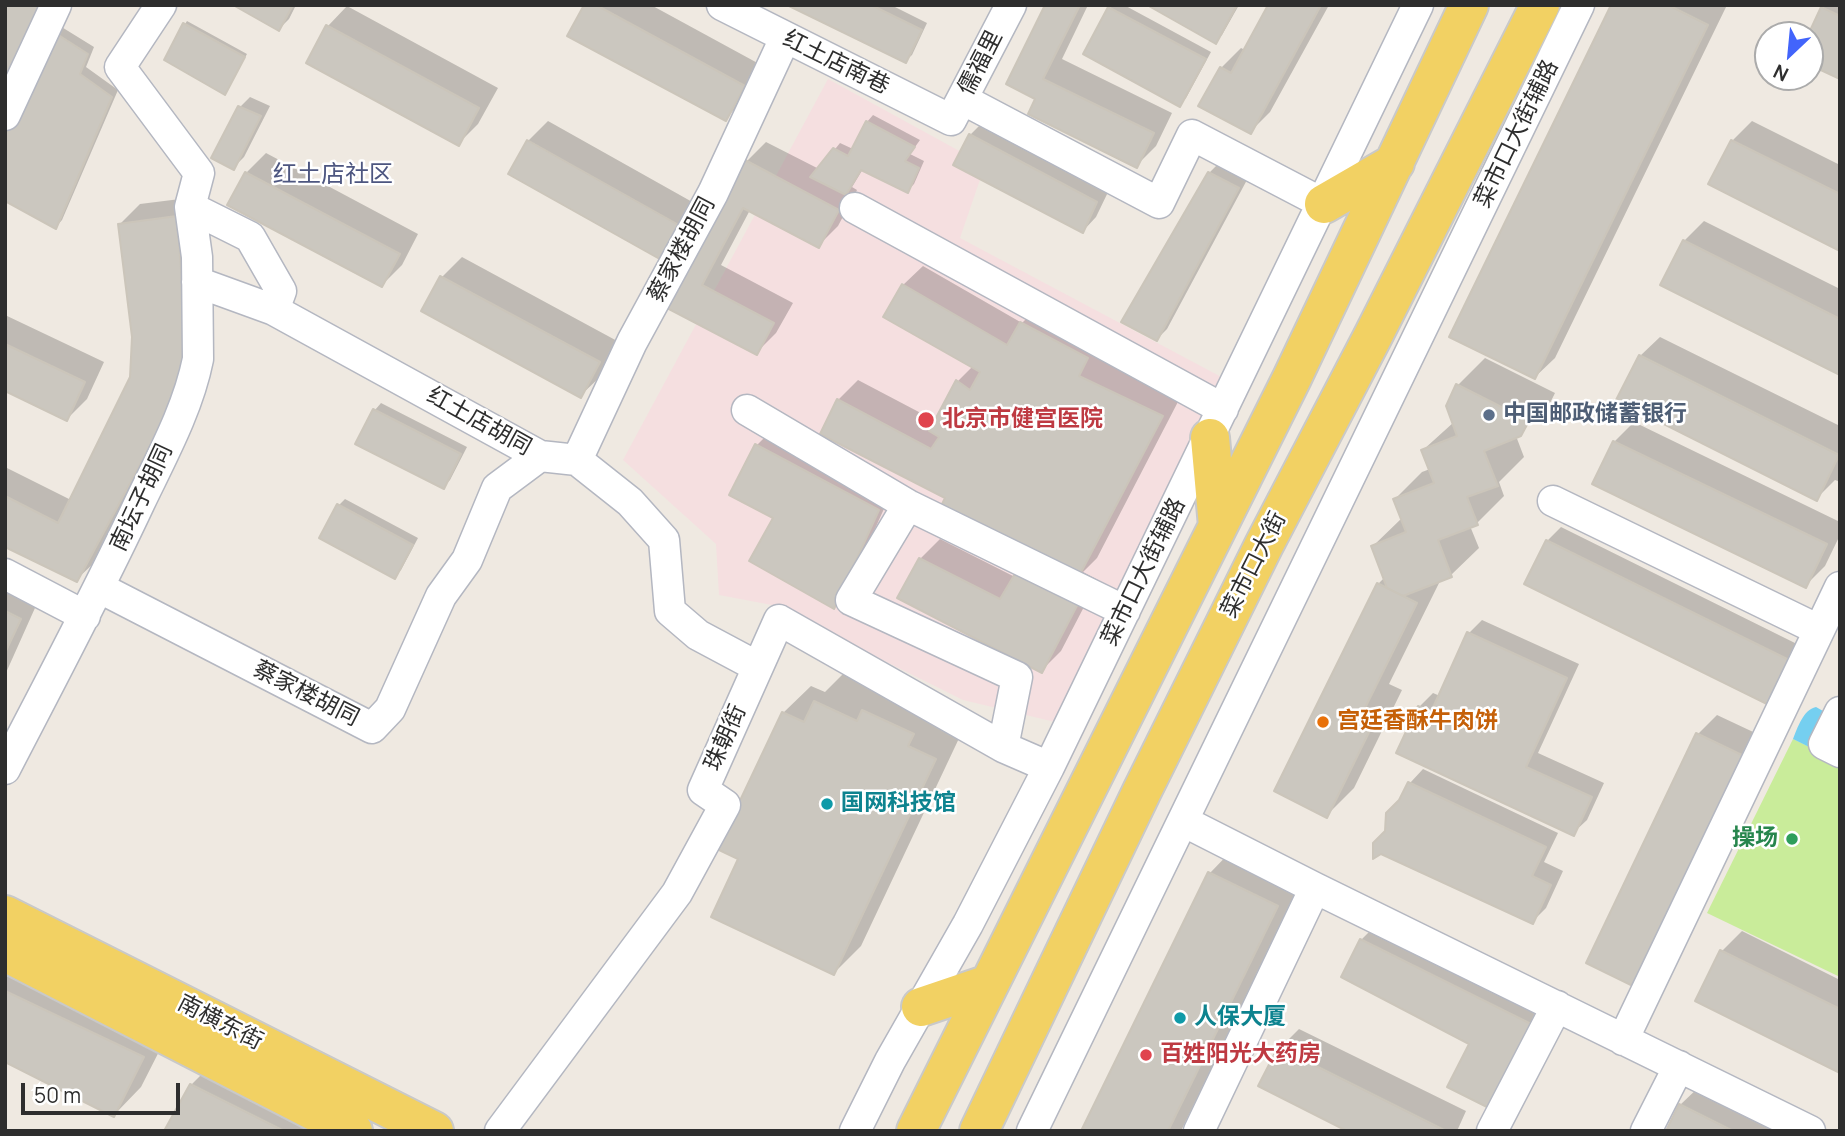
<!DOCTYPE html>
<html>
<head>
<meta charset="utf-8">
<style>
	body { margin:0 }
	#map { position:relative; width:1845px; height:1136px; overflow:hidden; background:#efe9e1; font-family:Manrope,sans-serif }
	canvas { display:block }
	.frame { position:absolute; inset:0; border:7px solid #2e2e2e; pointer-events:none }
	.north { position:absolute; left:1754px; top:21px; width:70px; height:70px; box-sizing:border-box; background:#fff; border:2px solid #ababab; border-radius:50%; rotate:206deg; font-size:19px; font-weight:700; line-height:28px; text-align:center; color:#2e2e2e }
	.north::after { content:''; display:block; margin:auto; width:24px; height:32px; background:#4264fb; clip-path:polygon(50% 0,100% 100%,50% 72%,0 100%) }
	.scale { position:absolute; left:21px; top:1083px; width:159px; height:32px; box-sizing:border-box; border:4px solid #2e2e2e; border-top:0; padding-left:9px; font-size:21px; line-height:24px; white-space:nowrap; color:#2e2e2e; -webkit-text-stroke:5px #fff; paint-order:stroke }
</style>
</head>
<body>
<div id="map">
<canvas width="1845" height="1136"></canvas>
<div class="frame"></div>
<div class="north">N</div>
<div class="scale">50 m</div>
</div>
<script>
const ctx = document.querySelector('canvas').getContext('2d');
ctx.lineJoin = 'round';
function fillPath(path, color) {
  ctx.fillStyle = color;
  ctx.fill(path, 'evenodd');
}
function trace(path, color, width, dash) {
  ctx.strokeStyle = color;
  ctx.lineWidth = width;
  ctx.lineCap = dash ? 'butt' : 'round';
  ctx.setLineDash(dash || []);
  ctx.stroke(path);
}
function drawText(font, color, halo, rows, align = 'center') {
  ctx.font = font + ' Manrope,"Noto Sans SC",sans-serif';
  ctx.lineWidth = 5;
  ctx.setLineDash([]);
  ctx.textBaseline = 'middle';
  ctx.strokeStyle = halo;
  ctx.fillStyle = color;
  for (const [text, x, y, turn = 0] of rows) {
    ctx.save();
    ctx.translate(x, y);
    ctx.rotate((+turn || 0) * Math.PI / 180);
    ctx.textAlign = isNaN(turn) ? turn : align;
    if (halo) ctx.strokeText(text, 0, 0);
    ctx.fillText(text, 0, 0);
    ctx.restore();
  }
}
fillPath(new Path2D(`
	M828 79 985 165 960 238 1227 380 1055 722 963 700 772 605 719 595 716 544 623 460Z`), '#f5dfe0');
fillPath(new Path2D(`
	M1793 739 1840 762V977L1707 913Z`), '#c9ec9a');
fillPath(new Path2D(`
	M1816 707 1823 711 1826 717 1813 749 1793 739C1798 727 1803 710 1816 707Z`), '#75cff0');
fillPath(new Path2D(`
	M236 5H296L289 19 279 29Z
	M586 5H651L763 66 745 99 725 119Z
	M791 5H891L927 23 912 55 905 61Z
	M1047 5H1088L1062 59 1172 113 1156 146 1136 166 1037 98Z
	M1112 5H1124L1211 52 1186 98 1180 105 1085 54Z
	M1150 5H1239L1222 35 1216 41Z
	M1270 5H1329L1270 112 1250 132 1201 105 1221 68 1241 48 1245 50Z
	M1613 5H1727L1555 358 1535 377Z
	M1825 5H1840V77L1810 64V35Z
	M347 6 498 88 478 124 458 144 328 26Z
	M187 21 247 54 227 90 185 24Z
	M60 26 94 47 86 67 118 90 62 220 56 227 5 199Z
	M250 97 270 106 244 157 234 167 214 158 240 107Z
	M873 115 920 140 910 154 924 161 914 184 907 191 863 169 852 187 857 190 838 226 818 246 750 210 721 265 793 303 776 333 756 353 669 307 747 161 766 142 819 169 840 143 853 149 867 122Z
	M548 121 703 208 685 240 528 141Z
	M984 121 1110 188 1096 217 1083 231 956 164 970 135Z
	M1752 121 1840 165V249L1732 141Z
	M266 153 418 234 402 265 382 285 246 173Z
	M1219 163 1248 178 1167 329 1157 339 1209 173Z
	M196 197 207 339 96 561 76 580 5 545V467L71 500 132 377 133 337 120 224 140 204Z
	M1704 221 1840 289V373L1684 241Z
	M462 257 619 342 601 376 581 395 442 277Z
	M923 266 1022 323 1041 304 1181 396 1097 558 1083 572 1098 580 1061 651 1041 671 899 597 920 559 940 539 1015 577 1020 568 947 497 838 400 858 380 936 421 958 381 973 366 903 285Z
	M5 315 104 362 87 399 67 419 5 389Z
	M1660 337 1840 426V482L1835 480 1817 498 1640 356Z
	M1485 358 1555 393 1548 407 1516 436 1524 457 1499 482 1504 496 1477 523 1470 526 1479 548 1451 575 1441 579 1389 684 1402 690 1354 788 1326 816 1378 584 1385 577 1373 546 1402 518 1395 499 1422 472 1430 469 1423 450 1454 422 1458 385Z
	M381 403 467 447 450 480 443 487 357 443 375 410Z
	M1634 422 1840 522V535L1825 566 1805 586 1614 442Z
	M767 435 888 500 844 597 834 607 775 518 731 494 757 445Z
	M345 499 418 538 401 570 394 577 339 505Z
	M1561 527 1801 646 1780 688 1766 702 1547 541Z
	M5 582 39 599 5 675Z
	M1482 620 1579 664 1538 753 1604 783 1587 820 1573 833 1419 707 1433 693 1440 696 1469 633Z
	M843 674 962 732 861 946 834 973 740 858 783 713 811 686 825 692Z
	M1717 715 1766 738 1653 964 1698 734Z
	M1423 769 1558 833 1544 862 1563 871 1546 908 1532 922 1381 853 1387 831 1410 783Z
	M1237 845 1305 879 1181 1131H1083L1210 873Z
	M1381 920 1549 1004 1510 1087 1472 1044 1361 940Z
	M1742 931 1840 980V1071L1722 951Z
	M24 960 170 1030 141 1087 114 1115 5 1062V979Z
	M1299 1029 1466 1111 1457 1131H1351L1280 1048Z
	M218 1058 365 1131H166L191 1085Z
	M1700 1086 1792 1131H1668L1680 1105Z`), '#0003');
const building = new Path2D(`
	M5 5H45L5 87Z
	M233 5H293L279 31Z
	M584 5H596L745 86 726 121 567 36Z
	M787 5H871L922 30 906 63Z
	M1045 5H1080L1043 79 1154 133 1137 168 1028 114 1035 99 1006 84Z
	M1147 5H1237L1216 44Z
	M1268 5H1321L1251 134 1198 106 1220 67 1231 73Z
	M1611 5H1668L1708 25 1535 379 1449 337Z
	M1108 7 1206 59 1180 107 1083 54Z
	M1821 7 1840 16V79L1810 65V35H1808Z
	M183 23 245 57 225 95 164 60Z
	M326 25 479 108 459 146 306 63Z
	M52 31 88 54 80 74 112 97 56 229 5 201V131Z
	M238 106 261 116 234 170 211 158Z
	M866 121 915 147 905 161 919 168 908 193 861 170 846 195 810 177 833 148 848 156Z
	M969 134 1097 202 1083 233 953 165Z
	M527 140 684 228 665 262 508 174Z
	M1731 140 1840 194V251L1708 184Z
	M745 160 839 210 819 248 743 208 702 285 774 323 757 355 667 308Z
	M245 172 400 254 382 287 227 205Z
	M1208 172 1239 188 1157 341 1121 322Z
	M177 216 188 361 165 418 77 582 5 547V496L58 523 130 377 132 337 118 224Z
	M1683 240 1840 319V375L1660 285Z
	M440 276 600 362 581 398 421 311Z
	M902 284 1007 345 1020 322 1088 358 1079 376 1163 416 1077 580 941 506 945 498 820 434 837 399 931 449 939 437 929 431 956 380 970 390 980 372 883 317Z
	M5 344 85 382 67 421 5 391Z
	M1639 355 1839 455 1817 501 1616 400Z
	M1456 384 1529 421 1521 436 1484 451 1498 486 1467 497 1478 525 1438 540 1452 577 1403 596 1387 588 1371 546 1406 532 1393 499 1434 483 1421 450 1457 436 1446 406Z
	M373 409 461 454 444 489 355 444Z
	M1613 441 1827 544 1806 588 1592 484Z
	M755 444 879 510 834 609 749 561 773 518 729 495Z
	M337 504 413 545 395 579 319 538Z
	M1546 540 1789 660 1767 704 1524 584Z
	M919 558 1000 599 1019 567 1080 600 1042 673 897 598Z
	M1377 583 1417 603 1363 712 1376 718 1327 818 1274 791Z
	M5 611 21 619 5 653Z
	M1467 632 1567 678 1526 767 1592 797 1574 836 1396 753 1418 706 1431 712Z
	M814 701 857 721 862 710 914 734 908 746 936 759 834 975 711 917 738 859 717 849 782 712 804 722Z
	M1696 733 1748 758 1633 986 1586 963Z
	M1408 782 1546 847 1532 876 1551 885 1533 924 1381 854 1373 859V843L1385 831 1386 813 1399 800Z
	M1208 872 1278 906 1168 1131H1081Z
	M1360 939 1531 1024 1491 1109 1447 1087 1469 1044 1341 977Z
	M1720 950 1840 1009V1073L1695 1001Z
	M5 991 144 1057 114 1117 5 1062Z
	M1278 1047 1446 1131H1347L1258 1086Z
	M190 1084 284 1131H164Z
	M1679 1104 1733 1131H1666Z`);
fillPath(building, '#cbc7bf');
trace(building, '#cbc5ba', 2);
const minor = new Path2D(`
	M161 5 120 67 199 173 190 207 250 237 281 291 274 310
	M722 5 951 120 1011 5
	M962 99 1159 203 1192 135 1324 204
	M5 115 56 5
	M855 208 1223 409
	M197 282 274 310 540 456 577 460 630 502 664 540 670 611 698 635 758 667
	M747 410 908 505 1125 611
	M577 460 632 342 713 193 785 38
	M1553 501 1819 630
	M908 505 851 600 1017 677 1003 747
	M5 574 85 616
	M100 588 372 728 390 709 441 596 467 560 497 488 540 456
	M1840 712 1824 744 1840 752
	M5 769C51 680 98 592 140 502 162 456 188 409 198 359L197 257 190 207
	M1183 821 1315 888 1810 1131
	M1623 1040 1840 587
	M500 1131 677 893 725 805 703 790 779 620 1003 747 1049 767
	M855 1131 890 1061 968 924 1049 767 1418 5
	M1032 1131 1579 5
	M1199 1131 1315 888
	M1492 1131 1557 1006
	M1646 1131 1679 1066`);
const major = new Path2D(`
	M1324 204 1395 163
	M1210 438 1218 526
	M5 915 434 1131
	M5 952 353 1131
	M921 1007 989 984
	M916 1131 1292 378 1469 5
	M979 1131 1142 791 1264 545 1373 336 1540 5`);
trace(minor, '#b4b7c1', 33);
trace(major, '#c9c9c9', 42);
trace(minor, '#fff', 30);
trace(major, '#f2d163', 38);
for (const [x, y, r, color] of [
	[1489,415,7,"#5c6f8a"],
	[926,420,9,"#e0444e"],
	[1323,722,7,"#e8710a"],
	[827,804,7,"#0f9aa8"],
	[1792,839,7,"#2e9e5b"],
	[1180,1018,7,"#0f9aa8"],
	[1146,1055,7,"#e0444e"]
]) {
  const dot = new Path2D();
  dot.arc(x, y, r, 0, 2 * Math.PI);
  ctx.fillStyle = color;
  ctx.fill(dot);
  trace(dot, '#fff', 2.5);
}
drawText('23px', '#2e2e2e', '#fff', [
	["红土店南巷",836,63,26],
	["儒福里",981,63,-63],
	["菜市口大街辅路",1517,134,-64],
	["蔡家楼胡同",682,250,-62],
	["红土店胡同",479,422,29],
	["南坛子胡同",142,498,-65],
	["菜市口大街",1254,565,-63],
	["菜市口大街辅路",1144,572,-64],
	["蔡家楼胡同",306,694,27],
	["珠朝街",726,738,-66],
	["南横东街",220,1023,27]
]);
drawText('bold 23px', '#4e5e75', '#fff', [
	["中国邮政储蓄银行",1503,415]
], 'left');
drawText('bold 23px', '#be3a42', '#fff', [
	["北京市健宫医院",942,420],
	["百姓阳光大药房",1160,1055]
], 'left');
drawText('bold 23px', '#c56008', '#fff', [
	["宫廷香酥牛肉饼",1337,722]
], 'left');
drawText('bold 23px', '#0d838f', '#fff', [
	["国网科技馆",841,804],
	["人保大厦",1194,1018]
], 'left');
drawText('bold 23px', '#27864d', '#fff', [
	["操场",1778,839]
], 'right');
drawText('24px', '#4d5680', '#fff', [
	["红土店社区",333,175]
]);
</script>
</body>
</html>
